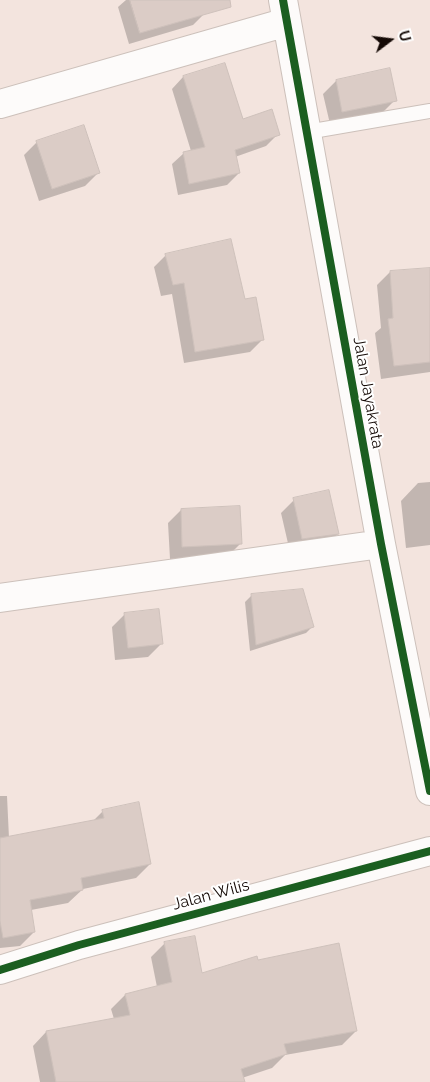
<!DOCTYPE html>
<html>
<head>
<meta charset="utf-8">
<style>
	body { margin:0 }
	#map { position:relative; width:430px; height:1082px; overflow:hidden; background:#f3e4de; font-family:Raleway,sans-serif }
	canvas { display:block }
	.north { position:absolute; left:365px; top:15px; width:50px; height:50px; -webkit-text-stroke:4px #fff; paint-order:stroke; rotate:75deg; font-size:14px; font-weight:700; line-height:20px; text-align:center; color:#150a06 }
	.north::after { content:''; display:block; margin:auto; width:18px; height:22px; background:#150a06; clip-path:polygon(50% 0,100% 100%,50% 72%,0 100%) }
</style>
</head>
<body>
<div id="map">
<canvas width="430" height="1082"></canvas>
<div class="north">U</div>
</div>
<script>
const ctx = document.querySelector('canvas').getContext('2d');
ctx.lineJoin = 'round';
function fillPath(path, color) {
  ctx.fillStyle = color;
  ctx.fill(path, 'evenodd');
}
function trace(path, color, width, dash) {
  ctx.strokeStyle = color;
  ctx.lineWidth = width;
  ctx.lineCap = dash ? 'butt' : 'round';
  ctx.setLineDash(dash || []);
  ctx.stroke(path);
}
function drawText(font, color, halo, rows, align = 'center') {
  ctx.font = font + ' Raleway,sans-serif';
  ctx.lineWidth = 4;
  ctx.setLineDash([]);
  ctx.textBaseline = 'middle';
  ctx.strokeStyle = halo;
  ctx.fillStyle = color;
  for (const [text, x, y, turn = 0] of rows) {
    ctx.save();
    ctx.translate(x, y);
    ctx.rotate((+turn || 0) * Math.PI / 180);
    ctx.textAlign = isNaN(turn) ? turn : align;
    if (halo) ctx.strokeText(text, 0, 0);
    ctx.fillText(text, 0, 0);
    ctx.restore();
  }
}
fillPath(new Path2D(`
	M126 0H200L204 14 193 25 129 44 118 7Z
	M225 64 243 120 278 134 266 146 235 157 239 173 227 185 178 195 172 164 184 153 191 151 172 89 183 77Z
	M389 70 395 100 382 113 330 124 323 94 336 81Z
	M37 142 98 173 85 186 39 201 24 155Z
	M166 255 244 301 262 340 250 352 184 363 172 294 161 296 154 267Z
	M430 269V372L381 379 375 333 381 328 377 285 390 272Z
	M430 482V545L406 548 401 501 418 483Z
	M294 500 338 534 325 547 290 552 281 513Z
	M181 510 241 543 228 556 170 559 168 523Z
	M252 595 313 626 306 633 250 651 245 602Z
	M125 614 161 644 148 657 115 660 112 627Z
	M0 796H7L9 838 92 822 103 811 150 864 136 878 83 889 68 903 31 910 34 932 20 946 0 948Z
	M165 943 201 975 257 961 356 1031 342 1045 285 1055 272 1068 242 1078 243 1082H40L33 1046 46 1032 114 1019 111 1009 125 995 157 987 151 957Z`), '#0003');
const building = new Path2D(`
	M130 0H230L231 7 140 33Z
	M225 63 243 119 272 109 280 135 235 150 240 173 189 184 183 152 205 147 183 76Z
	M390 68 397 101 342 112 336 80Z
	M84 125 100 173 52 189 36 141Z
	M231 239 245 299 256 297 264 340 195 352 184 283 173 285 165 254Z
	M430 268V362L394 366 388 319 393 318 390 271Z
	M329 490 339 534 302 539 293 498Z
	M240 506 242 544 182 547 181 509Z
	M303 589 314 627 256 645 251 594Z
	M159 609 163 644 128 648 124 613Z
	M139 802 151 864 81 878 83 890 30 900 35 932 3 938 0 921V838L104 818 102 810Z
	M195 936 202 973 257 956 258 960 339 943 357 1031 284 1044 287 1054 241 1069 245 1082H56L46 1031 130 1015 125 994 172 982 164 942Z`);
fillPath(building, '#dbccc6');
trace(building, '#cec1bb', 1);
const lane = new Path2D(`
	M307 132 430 111`);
const street = new Path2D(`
	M283 0 381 544 430 791
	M0 104 287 22
	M0 598 381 544
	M0 970 79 945 430 851`);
trace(lane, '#ccc0ba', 16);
trace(street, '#ccc0ba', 30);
trace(lane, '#fdfbfa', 14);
trace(street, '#fdfbfa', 28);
trace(new Path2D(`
	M283 0 381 544 430 791
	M0 970 79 945 430 851`), '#1b5e20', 8);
drawText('16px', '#150a06', '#fff', [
	["Jalan Jayakrata",368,393,80],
	["Jalan Wilis",211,895,-15]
]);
</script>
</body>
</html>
